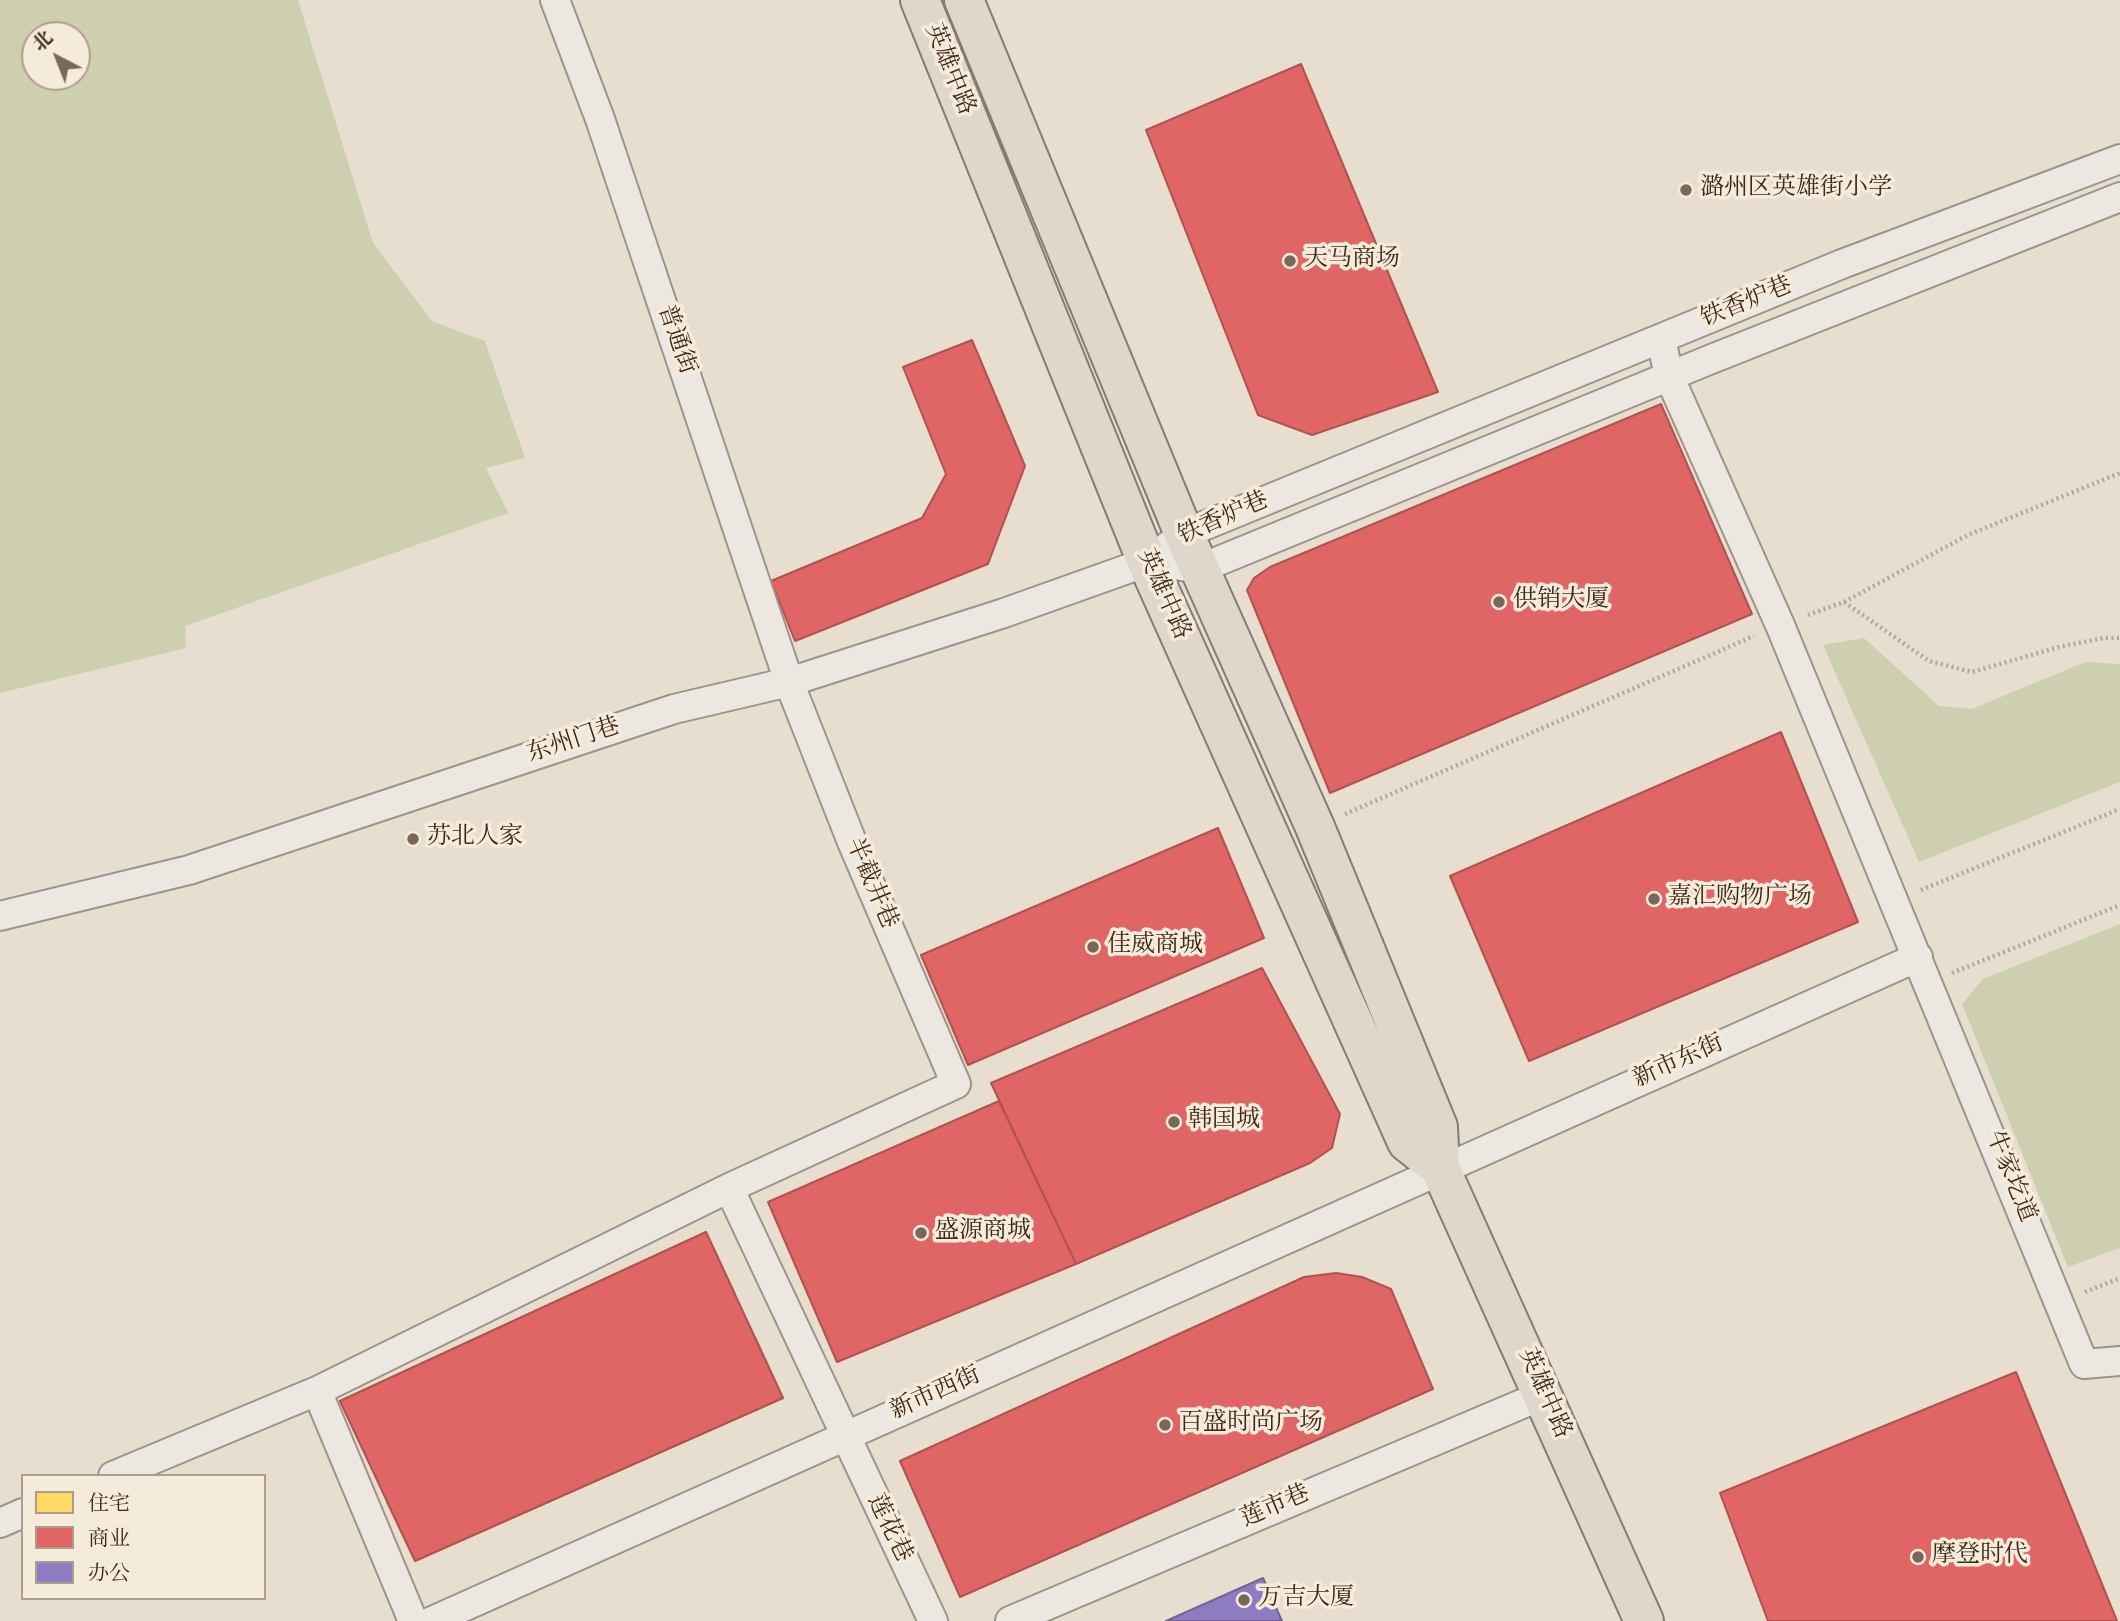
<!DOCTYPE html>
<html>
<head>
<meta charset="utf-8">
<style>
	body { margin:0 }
	#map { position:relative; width:2120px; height:1621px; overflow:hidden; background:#e7ded0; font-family:Vollkorn,"Noto Serif SC",serif }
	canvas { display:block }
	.legend { position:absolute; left:21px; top:1474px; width:245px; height:126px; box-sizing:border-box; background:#f5ebdb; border:2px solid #ad9d8d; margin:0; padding:9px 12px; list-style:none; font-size:21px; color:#402718 }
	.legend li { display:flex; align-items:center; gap:14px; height:35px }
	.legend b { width:35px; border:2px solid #ad9d8d }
	.north { position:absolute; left:21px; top:21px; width:70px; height:70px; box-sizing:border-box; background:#f5ebdb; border:2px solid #ad9d8d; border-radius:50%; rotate:318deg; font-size:19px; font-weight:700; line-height:28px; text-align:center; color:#402718 }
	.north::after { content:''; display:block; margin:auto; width:24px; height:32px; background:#7a6758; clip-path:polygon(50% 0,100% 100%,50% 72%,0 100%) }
</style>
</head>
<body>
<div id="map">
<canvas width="2120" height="1621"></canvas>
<ul class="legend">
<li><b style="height:19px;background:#ffd966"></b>住宅</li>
<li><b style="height:19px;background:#e06666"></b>商业</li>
<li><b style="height:19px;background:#8e7cc3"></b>办公</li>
</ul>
<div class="north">北</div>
</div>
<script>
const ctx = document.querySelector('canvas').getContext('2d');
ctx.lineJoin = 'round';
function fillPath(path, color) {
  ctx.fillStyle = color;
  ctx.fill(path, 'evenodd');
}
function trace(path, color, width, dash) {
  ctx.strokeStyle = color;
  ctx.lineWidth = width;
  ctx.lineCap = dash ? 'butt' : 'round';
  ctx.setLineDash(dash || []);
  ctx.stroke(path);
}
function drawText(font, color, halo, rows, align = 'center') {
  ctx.font = font + ' Vollkorn,"Noto Serif SC",serif';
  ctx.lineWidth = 7;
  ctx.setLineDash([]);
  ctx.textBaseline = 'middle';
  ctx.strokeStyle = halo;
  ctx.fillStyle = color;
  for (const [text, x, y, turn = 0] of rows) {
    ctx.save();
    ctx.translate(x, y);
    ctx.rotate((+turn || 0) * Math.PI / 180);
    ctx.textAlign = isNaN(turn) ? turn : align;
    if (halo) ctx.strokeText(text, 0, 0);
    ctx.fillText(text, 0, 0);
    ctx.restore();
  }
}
fillPath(new Path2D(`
	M0 0H298L373 243 432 321 485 341 525 458 486 468 508 513 185 626 186 648 0 693ZM35 35H77V77H35Z
	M1864 638 1939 706 1972 709 2085 662 2120 664V782L1919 862 1823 645Z
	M2120 924V1248L2068 1267 1962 1004 1983 979Z`), '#cecfb0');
const homes = new Path2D(`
	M706 1232 735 1294 368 1460 340 1401Z
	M755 1337 783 1398 415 1561 387 1502Z`);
fillPath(homes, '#ffd966');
trace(homes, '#c6a44f', 2);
const shops = new Path2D(`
	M1301 64 1438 392 1312 435 1258 415 1146 130Z
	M972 340 1025 466 988 564 795 641 771 581 922 518 946 474 903 367Z
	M1661 404 1752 614 1330 793 1247 590 1254 578 1270 567Z
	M1781 732 1858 922 1529 1061 1450 876Z
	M1218 828 1264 938 968 1065 921 955Z
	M1262 968 1340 1114 1332 1148 1310 1163 1076 1264 991 1083Z
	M999 1101 1076 1264 837 1362 768 1202Z
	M706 1232 783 1398 415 1561 340 1401Z
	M1336 1273 1362 1277 1391 1289 1433 1389 960 1597 900 1461 1304 1277Z
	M2016 1372 2117 1621H1768L1720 1493Z`);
fillPath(shops, '#e06666');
trace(shops, '#b0534f', 2);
const offices = new Path2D(`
	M1263 1578 1282 1621H1166Z`);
fillPath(offices, '#8e7cc3');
trace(offices, '#776290', 2);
const minor = new Path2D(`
	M1661 339 1669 376 1780 625 2084 1364 2120 1361
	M1181 566 1199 569 1709 360 2120 197
	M0 916 189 870 674 709 789 682 1004 613 1147 562 1184 534 1842 264 2120 159
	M729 1188 933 1621
	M317 1391 413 1621
	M113 1476 317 1391 729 1188 956 1084 852 842 789 682 600 119 555 0
	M0 1523 23 1513
	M432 1621 1918 957
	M1010 1621 1543 1395`);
const primary = new Path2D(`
	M920 0 1147 562 1407 1142 1440 1168
	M964 0 1184 534 1315 827 1438 1127 1440 1168 1644 1621`);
trace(minor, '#9c948a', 32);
trace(primary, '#847b72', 42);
trace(new Path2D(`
	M1844 602 1968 535 2120 473
	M1808 615 1844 602 1929 661 1972 672 2059 647 2104 638H2120
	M1345 814 1754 636
	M1921 890 2120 809
	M1952 973 2120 905
	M2085 1292 2120 1278`), '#ada7a0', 4.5, [2, 3.5]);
trace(minor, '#ece7e0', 28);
trace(primary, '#dfd7cb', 38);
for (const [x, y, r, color] of [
	[1686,190,7,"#7a6758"],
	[1290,261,7,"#7a6758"],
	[1499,602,7,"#7a6758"],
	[413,839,7,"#7a6758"],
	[1654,899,7,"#7a6758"],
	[1093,947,7,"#7a6758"],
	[1174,1122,7,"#7a6758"],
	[921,1233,7,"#7a6758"],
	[1165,1425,7,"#7a6758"],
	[1918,1557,7,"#7a6758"],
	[1244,1600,7,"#7a6758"]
]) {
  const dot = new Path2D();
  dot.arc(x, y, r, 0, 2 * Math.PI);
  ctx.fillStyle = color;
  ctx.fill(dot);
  trace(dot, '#f5ebdb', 2.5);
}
drawText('24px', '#402718', '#f5ebdb', [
	["英雄中路",948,70,68],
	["铁香炉巷",1747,304,-22],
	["普通街",675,340,71],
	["铁香炉巷",1224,520,-24],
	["英雄中路",1162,595,66],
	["东州门巷",574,742,-18],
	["半截井巷",870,884,67],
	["新市东街",1679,1063,-24],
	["牛家圪道",2009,1177,68],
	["英雄中路",1543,1394,66],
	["新市西街",936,1395,-24],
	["莲市巷",1276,1508,-23],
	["莲花巷",888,1529,64]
]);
drawText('24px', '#402718', '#f5ebdb', [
	["潞州区英雄街小学",1700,190],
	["天马商场",1304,261],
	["供销大厦",1513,602],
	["苏北人家",427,839],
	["嘉汇购物广场",1668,899],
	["佳威商城",1107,947],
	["韩国城",1188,1122],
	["盛源商城",935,1233],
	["百盛时尚广场",1179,1425],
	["摩登时代",1932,1557],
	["万吉大厦",1258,1600]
], 'left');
</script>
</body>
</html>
